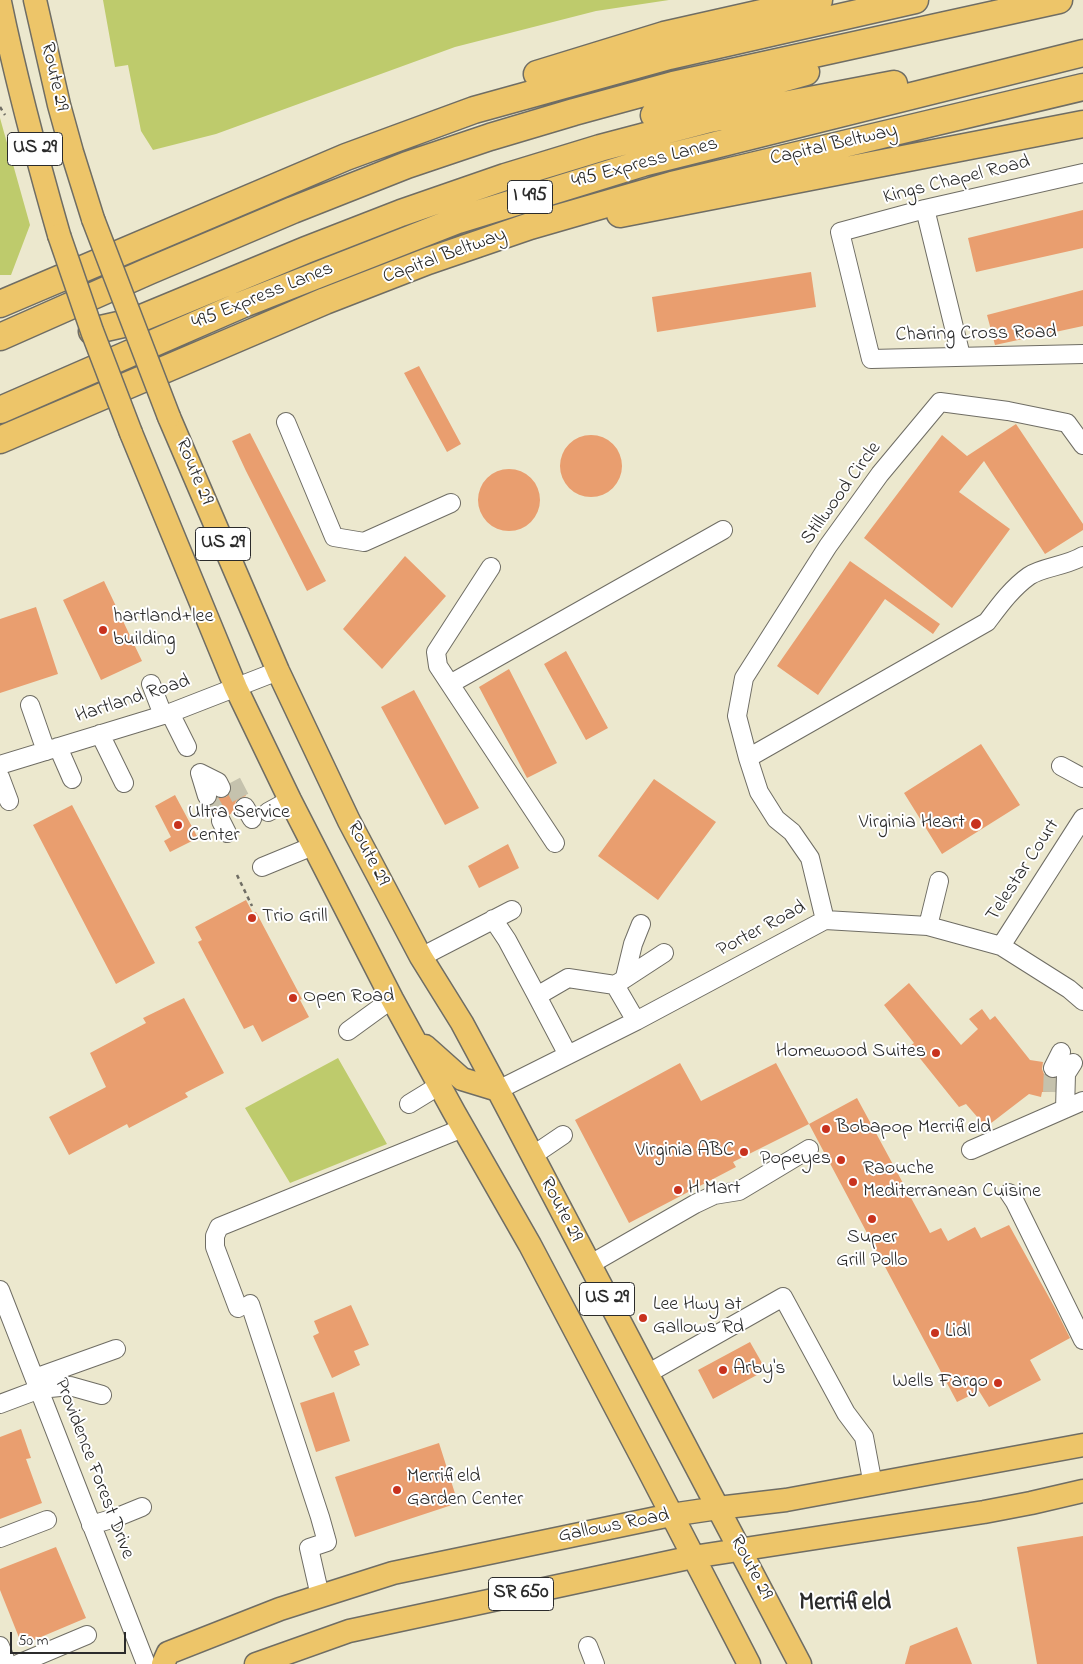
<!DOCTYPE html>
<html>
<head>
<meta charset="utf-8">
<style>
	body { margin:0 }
	#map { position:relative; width:1083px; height:1664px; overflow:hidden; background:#ece8ce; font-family:"Indie Flower",sans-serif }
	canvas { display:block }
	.scale { position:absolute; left:10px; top:1632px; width:116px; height:22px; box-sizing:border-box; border:2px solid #2b2b2b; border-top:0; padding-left:6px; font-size:15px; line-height:18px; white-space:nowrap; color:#2b2b2b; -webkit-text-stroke:4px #fff; paint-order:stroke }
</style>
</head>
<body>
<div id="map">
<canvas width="1083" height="1664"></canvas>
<div class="scale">50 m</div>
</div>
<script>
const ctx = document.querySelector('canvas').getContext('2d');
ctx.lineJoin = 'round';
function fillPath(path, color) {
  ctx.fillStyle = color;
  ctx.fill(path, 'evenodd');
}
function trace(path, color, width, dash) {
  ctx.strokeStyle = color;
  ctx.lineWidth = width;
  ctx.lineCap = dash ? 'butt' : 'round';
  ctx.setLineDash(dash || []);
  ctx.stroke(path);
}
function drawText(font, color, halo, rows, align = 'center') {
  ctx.font = font + ' "Indie Flower",sans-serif';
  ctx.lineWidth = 4;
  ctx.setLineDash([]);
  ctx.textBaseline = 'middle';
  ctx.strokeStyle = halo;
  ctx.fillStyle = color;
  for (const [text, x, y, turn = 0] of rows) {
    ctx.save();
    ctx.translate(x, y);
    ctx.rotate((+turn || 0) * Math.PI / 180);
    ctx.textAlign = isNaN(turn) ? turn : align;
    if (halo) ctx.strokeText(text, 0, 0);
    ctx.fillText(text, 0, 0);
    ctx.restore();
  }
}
fillPath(new Path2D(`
	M103 0H669L596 11 455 47 216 134 153 150 141 131 128 65 115 67Z
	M0 118 30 225 11 275H0Z
	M338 1058 387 1144 290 1183 245 1108Z`), '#becb6c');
fillPath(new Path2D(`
	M1083 210V248L976 272 968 238Z
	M811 272 816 307 657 332 652 297Z
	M1083 290V326L995 345 987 315Z
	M419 366 461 444 447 452 404 373Z
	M1016 424 1083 524V530L1045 554 984 461 959 492 1010 529 952 608 864 538 942 435 967 456Z
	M250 433 326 581 307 591 246 471 232 441Z
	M560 466a31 31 0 1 1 62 0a31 31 0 1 1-62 0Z
	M478 500a31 31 0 1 1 62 0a31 31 0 1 1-62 0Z
	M405 556 446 596 382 669 343 629Z
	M850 561 940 624 933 634 885 599 818 695 777 666Z
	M104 581 142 661 101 680 63 600Z
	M36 607 58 674 0 693V619Z
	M566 651 608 728 586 740 544 664Z
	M509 669 557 763 527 778 479 687Z
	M414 690 479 808 445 825 381 707Z
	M981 744 1020 805 942 854 904 793Z
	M654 779 716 822 658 900 598 856Z
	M237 781 246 796 240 798 236 801 234 807 235 811 229 815 221 810 213 815 208 806 214 804 217 798 226 797 230 793 231 784Z
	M175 795 198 838 170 852 164 841 171 837 155 806Z
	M72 805 155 963 116 984 33 825Z
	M508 844 519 868 479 888 468 866Z
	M246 900 253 913 256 912 302 999 300 1000 309 1017 262 1042 253 1025 244 1029 198 942 202 940 195 927Z
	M909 983 961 1045 978 1029 969 1019 982 1009 990 1020 995 1016 1030 1060 1043 1062 1042 1069 1044 1074 1049 1078H1055V1092H1042L1041 1097 1029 1094 986 1127 966 1104 959 1107 910 1046 914 1043 884 1005Z
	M184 998 224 1073 185 1093 188 1097 129 1128 127 1124 69 1155 49 1117 106 1087 90 1053 146 1023 143 1018Z
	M680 1063 701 1101 776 1063 809 1124 733 1162 736 1167 629 1223 575 1120Z
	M857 1098 930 1233 941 1228 948 1241 975 1227 981 1238 1009 1225 1056 1310 1070 1338 1030 1360 1041 1380 989 1407 979 1391 957 1402 809 1124Z
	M351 1305 369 1345 354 1351 360 1365 332 1378 313 1336 319 1333 314 1321Z
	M750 1342 766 1370 713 1399 698 1370Z
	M334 1392 350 1441 316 1452 300 1403Z
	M21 1429 31 1458 26 1459 42 1503 0 1519V1437Z
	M439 1443 458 1503 355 1537 335 1477Z
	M1083 1536V1664H1037L1017 1547Z
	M56 1547 86 1618 22 1645 0 1590V1569Z
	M957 1627 972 1664H905L910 1646Z`), '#e99e6f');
trace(new Path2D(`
	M232 782 245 807
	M207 796 221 821
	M1052 1092 1053 1068`), '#c5c2ad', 18, [18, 9]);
const minor = new Path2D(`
	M1083 173 925 209 840 232 871 359 1083 354
	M925 209 961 356
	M286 422 334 537 364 542 451 503
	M1083 445 1067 423 1008 411 940 402 880 474 828 546 744 678 737 716 748 758 987 622C999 606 1012 588 1029 576 1042 567 1067 566 1083 556
	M491 567 436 652 438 666 555 843
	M151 684 163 715
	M450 684 723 530
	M30 705 46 751
	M170 713 187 747
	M100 734 124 783
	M58 747 72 779
	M748 758 759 792 776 819 792 832 810 858 825 920
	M0 765 170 713 278 671
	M1061 766 1083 778
	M0 777 9 801
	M207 796 200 773 218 782 221 788
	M245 807 252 819
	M268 812 290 800
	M221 821 227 833
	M262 867 313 846
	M493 919 507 940 537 996
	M928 926 939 881
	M1001 946 1083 818
	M421 957 512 910
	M625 977 633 944 641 924
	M615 985 636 1021
	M348 1031 392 999
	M568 1055 537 996 568 978 615 985 664 953
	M1053 1068 1061 1052
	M498 1090 636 1021 825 920 928 926 1001 946 1069 989 1083 1001
	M409 1104 440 1085
	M1065 1109 1066 1074 1073 1063
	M971 1150 1083 1101
	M532 1156 563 1135
	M1009 1193 1015 1202 1083 1340
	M589 1265 695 1204 714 1195 739 1191 809 1149
	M0 1290 146 1664
	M250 1304 320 1517 327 1542 309 1548 320 1596
	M238 1308 215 1247V1236L219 1227 463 1128
	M647 1374 783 1297 846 1413 864 1437 873 1485
	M35 1378 116 1349
	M0 1404 40 1389 70 1386 102 1395
	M91 1525 115 1518 142 1507
	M0 1538 47 1520
	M0 1646 7 1664
	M588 1646 595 1664
	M18 1664 87 1635`);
const major = new Path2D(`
	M35 0 59 105 72 152 93 219
	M0 2C16 80 37 158 59 235
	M169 417 278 671 349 821 421 957 462 1023 498 1090 800 1664
	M131 433 236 688 290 800 392 999 454 1112 530 1245 648 1469 749 1664
	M425 1046 462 1079 498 1090
	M163 1664 168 1653 280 1609 393 1573 671 1515 718 1508 786 1500 1083 1445
	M256 1664 349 1631 693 1557 984 1512 1031 1503 1083 1491`);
const highway = new Path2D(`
	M537 74 664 35 819 0
	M654 115 806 72
	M620 214 1083 124
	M0 304 346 157 474 110 669 56 915 0
	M92 331 132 322 306 250 401 213 505 177 600 148 710 119 894 84
	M0 337 149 271 293 210 407 165 490 137 574 112 673 85 1059 0
	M0 410 241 305 458 220 643 163 1083 53
	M0 440 325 301 428 261 530 226 672 185 1083 87`);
trace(minor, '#6f6d64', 20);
trace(major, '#6f6d64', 25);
trace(highway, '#6f6d64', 29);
trace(new Path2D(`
	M0 107 5 115
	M237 875 252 906`), '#6f6d64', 2.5, [4, 4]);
trace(minor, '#fff', 18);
trace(major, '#edc569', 22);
trace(highway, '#edc569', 26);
const majorBridge = new Path2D(`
	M93 219 169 417
	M59 235 92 331 131 433`);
trace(majorBridge, '#6f6d64', 25, []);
trace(majorBridge, '#edc569', 22);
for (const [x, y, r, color] of [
	[103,630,5,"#c8321e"],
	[976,824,6,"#c8321e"],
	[178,825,5,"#c8321e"],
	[252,918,5,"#c8321e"],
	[293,998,5,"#c8321e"],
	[936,1053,5,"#c8321e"],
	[826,1129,5,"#c8321e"],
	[744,1152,5,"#c8321e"],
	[841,1160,5,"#c8321e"],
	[853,1182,5,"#c8321e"],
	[678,1190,5,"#c8321e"],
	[872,1219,5,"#c8321e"],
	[643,1318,5,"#c8321e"],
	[935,1333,5,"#c8321e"],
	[723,1370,5,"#c8321e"],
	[998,1383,5,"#c8321e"],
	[397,1490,5,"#c8321e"]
]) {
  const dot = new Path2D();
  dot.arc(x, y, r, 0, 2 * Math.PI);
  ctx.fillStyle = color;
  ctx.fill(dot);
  trace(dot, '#fff', 2);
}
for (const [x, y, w] of [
	[35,149,55],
	[530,197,45],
	[223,544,55],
	[607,1299,55],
	[521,1594,65]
]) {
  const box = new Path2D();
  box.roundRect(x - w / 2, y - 16.5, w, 33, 4);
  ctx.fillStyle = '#fff';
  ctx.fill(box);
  trace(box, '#2b2b2b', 1);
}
drawText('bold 19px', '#2b2b2b', null, [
	["US 29",35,149],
	["I 495",530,197],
	["US 29",223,544],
	["US 29",607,1299],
	["SR 650",521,1594]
]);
drawText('20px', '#2b2b2b', '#fff', [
	["Route 29",53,77,77],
	["Capital Beltway",834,146,-13],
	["495 Express Lanes",645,164,-15],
	["Kings Chapel Road",957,181,-14],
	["Capital Beltway",445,257,-20],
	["495 Express Lanes",263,297,-22],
	["Charing Cross Road",976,335,-1],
	["Route 29",193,472,67],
	["Stillwood Circle",842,494,-54],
	["Hartland Road",133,700,-18],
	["Route 29",367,854,62],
	["Telestar Court",1024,871,-57],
	["Porter Road",762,930,-28],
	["Route 29",560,1210,62],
	["Providence Forest Drive",93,1469,69],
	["Gallows Road",614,1527,-11],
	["Route 29",750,1568,62]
]);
drawText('20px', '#2b2b2b', '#fff', [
	["hartland+lee",113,618],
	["building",113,641],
	["Ultra Service",188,814],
	["Center",188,837],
	["Virginia Heart",965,824,"right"],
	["Trio Grill",262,918],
	["Open Road",303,998],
	["Homewood Suites",926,1053,"right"],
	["Bobapop Merrifield",836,1129],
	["Virginia ABC",734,1152,"right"],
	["Popeyes",831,1160,"right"],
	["Raouche",863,1170],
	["Mediterranean Cuisine",863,1193],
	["H Mart",688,1190],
	["Super",872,1239,"center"],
	["Grill Pollo",872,1262,"center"],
	["Lee Hwy at",653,1306],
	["Gallows Rd",653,1329],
	["Lidl",945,1333],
	["Arby's",733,1370],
	["Wells Fargo",988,1383,"right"],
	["Merrifield",407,1478],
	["Garden Center",407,1501]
], 'left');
drawText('bold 25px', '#2b2b2b', '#fff', [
	["Merrifield",845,1605]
]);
</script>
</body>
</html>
